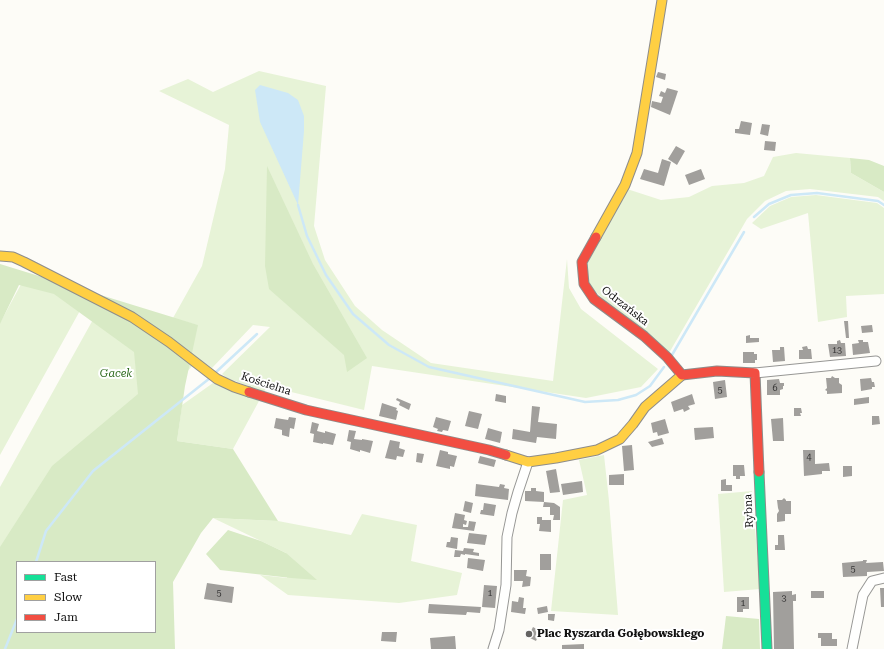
<!DOCTYPE html>
<html>
<head>
<meta charset="utf-8">
<style>
	body { margin:0 }
	#map { position:relative; width:884px; height:649px; overflow:hidden; background:#fdfcf7; font-family:"Roboto Serif",serif }
	canvas { display:block }
	.legend { position:absolute; left:16px; top:561px; width:140px; height:72px; box-sizing:border-box; background:#fff; border:1px solid #a0a0a0; margin:0; padding:5px 7px; list-style:none; font-size:12px; color:#111 }
	.legend li { display:flex; align-items:center; gap:8px; height:20px }
	.legend b { width:20px; border:1px solid #a0a0a0 }
</style>
</head>
<body>
<div id="map">
<canvas width="884" height="649"></canvas>
<ul class="legend">
<li><b style="height:5px;background:#16e098"></b>Fast</li>
<li><b style="height:5px;background:#ffcf43"></b>Slow</li>
<li><b style="height:5px;background:#f24e42"></b>Jam</li>
</ul>
</div>
<script>
const ctx = document.querySelector('canvas').getContext('2d');
ctx.lineJoin = 'round';
function fillPath(path, color) {
  ctx.fillStyle = color;
  ctx.fill(path, 'evenodd');
}
function trace(path, color, width, dash) {
  ctx.strokeStyle = color;
  ctx.lineWidth = width;
  ctx.lineCap = dash ? 'butt' : 'round';
  ctx.setLineDash(dash || []);
  ctx.stroke(path);
}
function drawText(font, color, halo, rows, align = 'center') {
  ctx.font = font + ' "Roboto Serif",serif';
  ctx.lineWidth = 4;
  ctx.setLineDash([]);
  ctx.textBaseline = 'middle';
  ctx.strokeStyle = halo;
  ctx.fillStyle = color;
  for (const [text, x, y, turn = 0] of rows) {
    ctx.save();
    ctx.translate(x, y);
    ctx.rotate((+turn || 0) * Math.PI / 180);
    ctx.textAlign = isNaN(turn) ? turn : align;
    if (halo) ctx.strokeText(text, 0, 0);
    ctx.fillText(text, 0, 0);
    ctx.restore();
  }
}
fillPath(new Path2D(`
	M259 71 326 86 314 226 325 260 355 306 382 330 431 363 553 381 567 259 569 288 581 309 658 369 641 387 586 398 372 366 364 410 267 386 264 392 227 378 222 374 270 327 253 325 212 368 191 354 197 325 173 318 202 266 225 169 229 125 159 91 188 79 213 92Z
	M796 153 850 158 851 173 884 192V201L878 197 810 189 786 191 765 201 747 219 669 353 614 310 588 284 586 263 627 189 661 200 689 197 712 186 744 183 764 176 773 157Z
	M816 195 877 203 884 208V294L846 296 847 317 818 322 808 213 761 229 752 223 770 206 791 197Z
	M25 277 87 298 0 455V323Z
	M100 307 193 365 179 381 23 535 0 612V487Z
	M213 383 259 401 233 449 177 441 182 405Z
	M604 455 609 501 618 615 551 611 563 500 587 495 579 460Z
	M752 491 760 589 724 592 718 494Z
	M362 514 417 525 411 561 462 573 457 595 399 603 288 595 260 575 287 578 286 553 213 518 278 521 351 535Z`), '#e7f3d7');
fillPath(new Path2D(`
	M850 158 869 160 884 166V192L851 173Z
	M267 166 313 264 367 358 347 372 344 355 269 289 265 266Z
	M0 264 198 325 185 386 177 441 233 449 278 521 213 518 201 533 173 582 175 649H0V547L52 466 138 394 134 352 54 294 19 285 0 324ZM17 562H155V632H17Z
	M228 530 261 541 286 553 317 580 291 578 220 570 206 554Z
	M726 616 759 619 760 649H722Z`), '#d8eac5');
fillPath(new Path2D(`
	M260 85 288 93 298 100 304 116V131L298 205 260 122 255 90Z`), '#cde8f7');
trace(new Path2D(`
	M298 205 307 236 326 275 353 314 389 345 429 367 585 402 618 400 636 395 650 386 664 367
	M754 217 769 204 791 195 817 193 878 201 884 205
	M672 355 744 232
	M215 373 257 334
	M36 562 46 531 93 471 210 378
	M5 649 17 619`), '#cde8f7', 2.5);
fillPath(new Path2D(`
	M658 72 666 74 665 80 656 77Z
	M667 88 678 91 670 115 651 107 652 101 661 103 663 97 659 96 661 91 665 93Z
	M741 121 752 123 750 135 735 133V129H739Z
	M762 124 770 125 768 136 760 134Z
	M765 141 776 142 775 151 764 150Z
	M676 146 685 151 677 165 668 159Z
	M662 159 671 162 664 186 640 179 644 169 658 173Z
	M701 169 705 179 689 185 685 175Z
	M844 321H848L849 338H846Z
	M872 325 873 332 862 333 861 326Z
	M750 335V338H759V342L746 343V336Z
	M840 340 841 343H845L846 356 830 357 828 344H837V341Z
	M858 340H863V342H868L870 353 853 355 852 344 859 343Z
	M807 346 808 349H811L812 359H799V350H803L802 347Z
	M780 347H784L785 361 773 362 772 350H780Z
	M743 352H754V354H757V360H755V363H743Z
	M832 376 835 378H839V383L842 385V393L827 394V391L825 390 827 388 826 378H831Z
	M871 378 872 382H874L875 387H872V389L861 391 860 379Z
	M779 379 780 383H784V386H783V389L780 390V395H767V380Z
	M725 380 727 397 715 399 713 382Z
	M496 394 506 396V403L495 401Z
	M692 394 695 404 688 406 690 409 684 412 683 409 674 412 671 402Z
	M869 397V403L854 405V399Z
	M397 398 411 404 409 410 399 405 400 402 396 400Z
	M382 403 397 408 396 410 398 411 396 420 379 416Z
	M532 406 540 407 538 422 557 424 556 439 537 437 536 443 512 439 513 429 530 432Z
	M794 408H801L802 413H800L801 416H794Z
	M469 411 482 414 478 429 465 426Z
	M872 416H879L880 424 872 425Z
	M289 417 296 418 294 429 290 428 289 437 282 435V430L274 428 276 418 288 420Z
	M436 417 451 421 448 431 443 430 442 432 437 431 438 429 433 427Z
	M783 418 784 441H773L771 419Z
	M665 419 669 433 658 436 657 432 653 433 651 423Z
	M312 422 319 424 317 431 325 433V431L336 434 333 445 323 443V444L313 442 314 434 310 433Z
	M713 427 714 438 695 440 694 428Z
	M488 428 502 432 500 443 485 439Z
	M349 430 356 431 354 439 362 440V439L373 441 370 453 360 450V452L350 449 351 442 347 441Z
	M662 438 664 444 652 447 648 442Z
	M390 440 400 442 399 448 405 450 403 457 397 456 396 460 385 458Z
	M632 445 634 470 624 471 622 446Z
	M440 450 448 452V454L457 456 454 467 450 466V469L436 466Z
	M803 450H815V464L829 463 830 471H822V474L804 476Z
	M417 453 424 454 422 463 416 462Z
	M480 456 496 460 494 467 478 463Z
	M733 465H744L745 476H740V479H736V476H733Z
	M843 466H852V476L843 477Z
	M556 469 560 492 550 493 546 471Z
	M624 474V485H609V475Z
	M726 479V485H732V491H721V480Z
	M582 481 583 492 563 495 561 484Z
	M476 484 499 487 500 484 505 485 504 488 509 489 508 500 475 496Z
	M531 488H536V491L544 492V502L525 501V491H531Z
	M784 498 786 500V501H791V514H785V521L777 522V514L779 511 778 508 777 500H782Z
	M465 501 473 503 471 513 463 511Z
	M544 502 554 503 560 507V520H553L554 515H550V507H543Z
	M484 503 496 505 494 516 480 514 481 510H483Z
	M455 513 465 515 464 520 467 521 466 525 463 524V527H468L469 521 476 522 474 531 452 528Z
	M537 517H542V520H551V532L539 531 540 524H537Z
	M469 533 487 535 485 545 467 543Z
	M778 535H784L785 550H775V545H778Z
	M451 537 458 538 457 549 446 547 447 542H450Z
	M464 548 474 549 473 552 479 553V556L465 554V555L461 554 460 557H454L455 550 463 551Z
	M540 554H551V570H540Z
	M468 558 485 560 483 571 467 568Z
	M863 560H867L866 563 883 562 884 571 867 572V576L843 577 842 563 863 561Z
	M514 570H527L526 576 531 577 530 586 522 587 523 581H514Z
	M207 583 234 587 232 603 204 599Z
	M484 585 497 586 495 608 482 607Z
	M880 588H884V607H881Z
	M792 591V595L796 594V601H793L794 649H774L773 592Z
	M811 591H824V598H811Z
	M519 597 524 598 523 608H526L525 614 511 612 512 601 518 602Z
	M737 597H749V609H743V612H737Z
	M429 604 481 607 480 613 467 612 466 615 428 613Z
	M547 606 548 612 538 614 537 608Z
	M548 614H555L554 621 548 620Z
	M533 627 540 631 536 641 528 637Z
	M382 632H397L396 642 381 641Z
	M818 633H832V639H837V646H821V638H818Z
	M455 636 456 649H431L430 638Z
	M584 644V649H562V645Z`), '#a19f9c');
const street = new Path2D(`
	M755 373 876 361
	M493 649 499 630 506 585 507 537 512 513 518 492 528 462
	M852 649 863 595 872 581 884 578`);
const fast = new Path2D(`
	M759 472 767 649`);
const slow = new Path2D(`
	M596 237 625 185 637 153 662 0
	M0 256 13 257 24 262 132 317 169 342 217 379 234 387 249 392
	M506 455 528 462 556 458 597 450 620 439 633 424 645 407 682 375`);
const jam = new Path2D(`
	M596 237 582 262 584 284 594 299 644 336 667 357 682 375
	M682 375 717 371 755 373 759 472
	M249 392 306 410 489 450 506 455`);
trace(street, '#979795', 11);
trace(fast, '#8e8d8b', 11);
trace(slow, '#8e8d8b', 11);
trace(jam, '#8e8d8b', 11);
trace(street, '#fffffe', 9);
trace(fast, '#16e098', 9);
trace(slow, '#ffcf43', 9);
trace(jam, '#f24e42', 9);
for (const [x, y, r, color] of [
	[529,634,4,"#646362"]
]) {
  const dot = new Path2D();
  dot.arc(x, y, r, 0, 2 * Math.PI);
  ctx.fillStyle = color;
  ctx.fill(dot);
  trace(dot, '#fff', 1.5);
}
drawText('9px', '#353434', null, [
	["13",837,350],
	["6",775,388],
	["5",720,390],
	["4",809,457],
	["5",853,569],
	["5",219,593],
	["1",490,593],
	["3",784,598],
	["1",743,603]
]);
drawText('11px', '#111', '#fff', [
	["Odrzańska",625,306,38],
	["Kościelna",266,384,18],
	["Rybna",749,511,-93]
]);
drawText('italic 11px', '#2f6b1f', '#fff', [
	["Gacek",116,374]
]);
drawText('bold 11px', '#111', '#fff', [
	["Plac Ryszarda Gołębowskiego",537,634]
], 'left');
</script>
</body>
</html>
